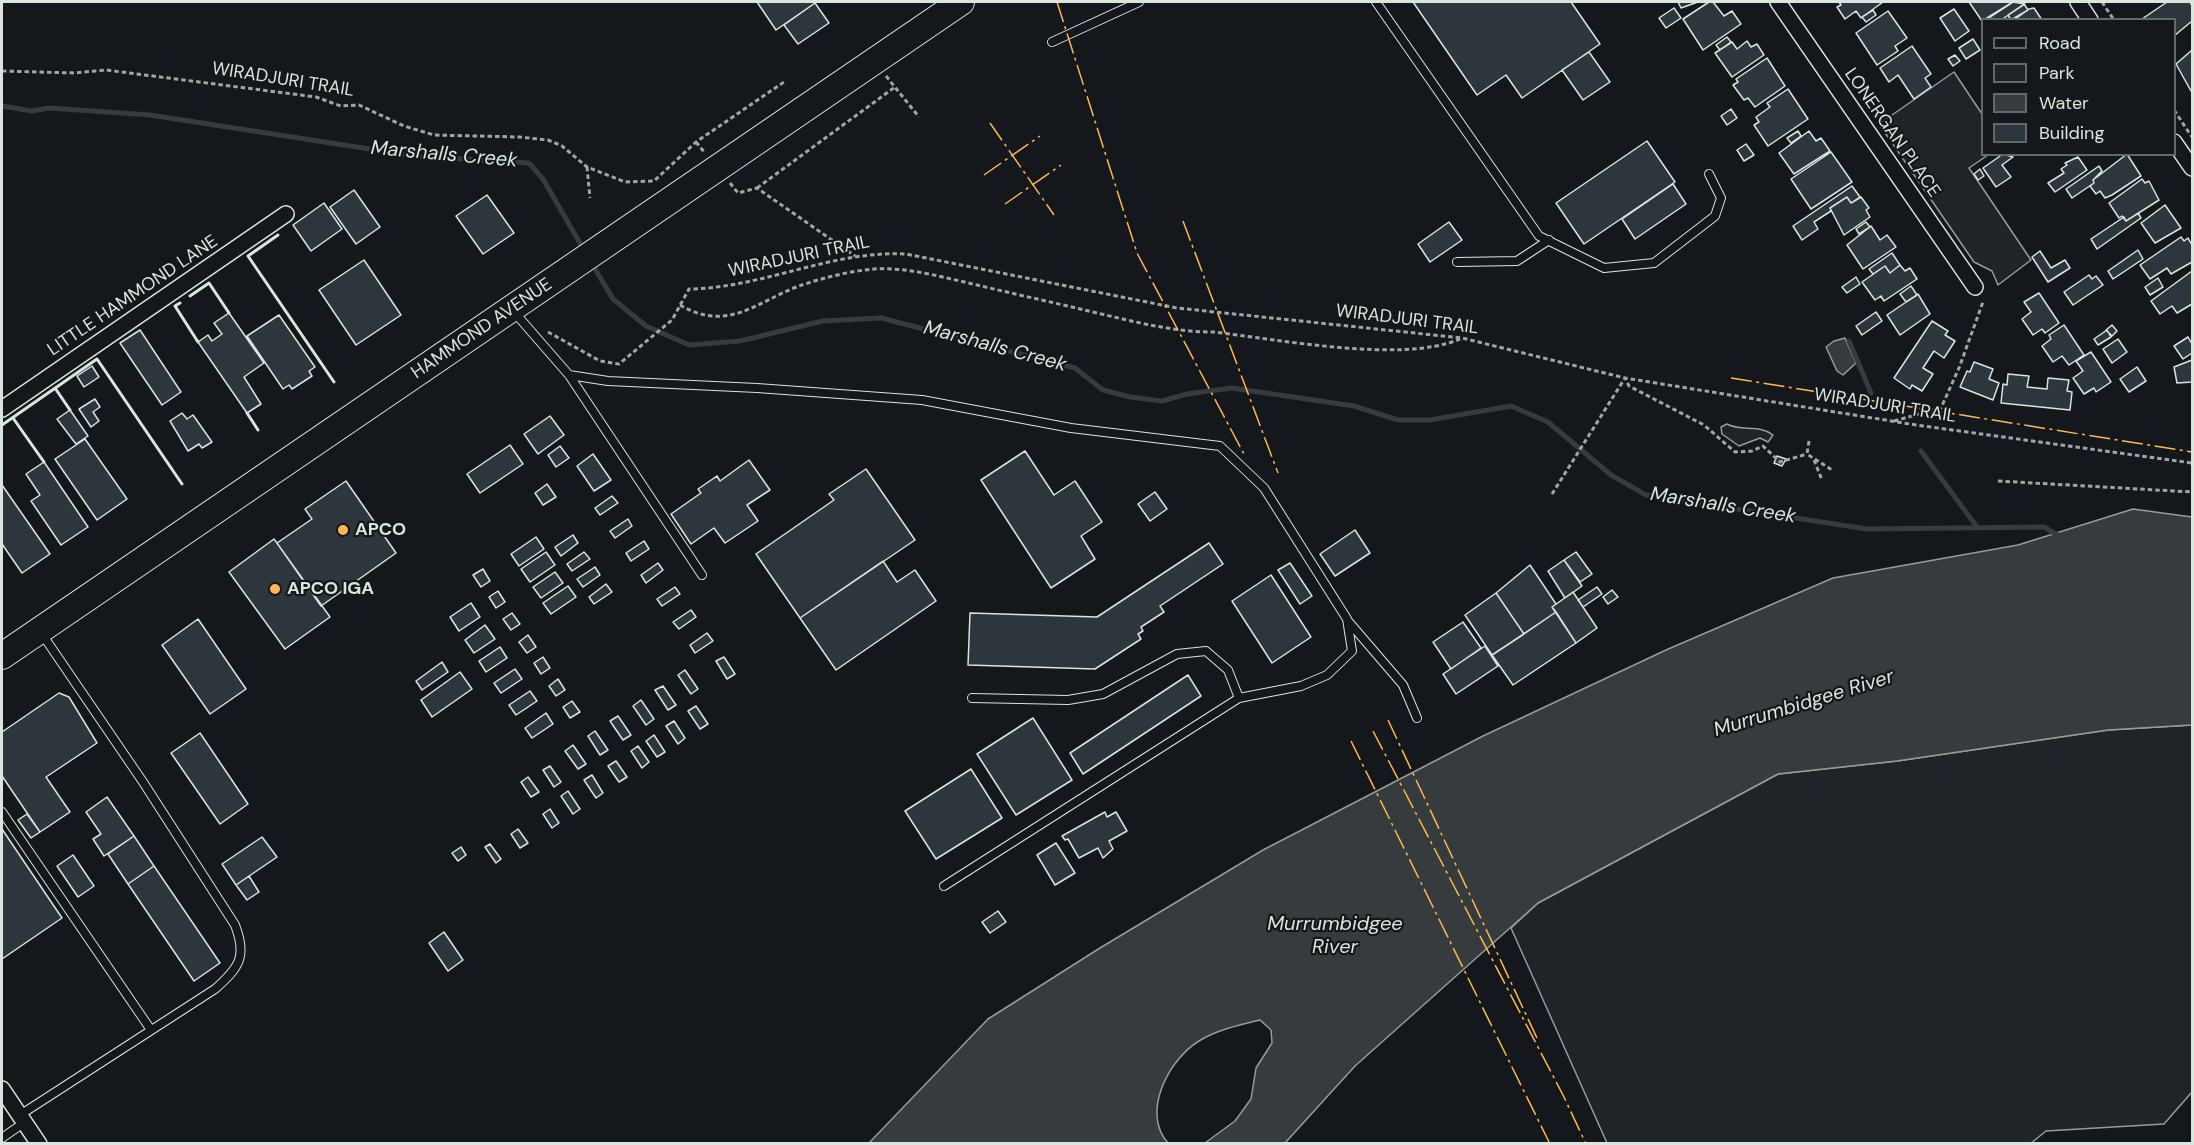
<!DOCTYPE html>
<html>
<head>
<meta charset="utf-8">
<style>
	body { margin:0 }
	#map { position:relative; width:2194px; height:1145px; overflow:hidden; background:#14181c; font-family:"DM Sans",sans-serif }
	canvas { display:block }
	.frame { position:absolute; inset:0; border:3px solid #d8e6dc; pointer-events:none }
	.legend { position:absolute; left:1981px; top:18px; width:195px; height:138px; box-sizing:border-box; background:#14181c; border:2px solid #626a69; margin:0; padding:8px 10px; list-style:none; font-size:18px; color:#d8e6dc }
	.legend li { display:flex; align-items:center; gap:12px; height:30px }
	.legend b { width:30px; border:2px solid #626a69 }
</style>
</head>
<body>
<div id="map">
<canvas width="2194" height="1145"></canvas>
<div class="frame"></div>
<ul class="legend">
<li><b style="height:8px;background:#14181c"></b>Road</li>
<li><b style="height:16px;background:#202428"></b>Park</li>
<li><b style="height:16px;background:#363b3e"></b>Water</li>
<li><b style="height:16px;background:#2c363c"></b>Building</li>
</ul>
</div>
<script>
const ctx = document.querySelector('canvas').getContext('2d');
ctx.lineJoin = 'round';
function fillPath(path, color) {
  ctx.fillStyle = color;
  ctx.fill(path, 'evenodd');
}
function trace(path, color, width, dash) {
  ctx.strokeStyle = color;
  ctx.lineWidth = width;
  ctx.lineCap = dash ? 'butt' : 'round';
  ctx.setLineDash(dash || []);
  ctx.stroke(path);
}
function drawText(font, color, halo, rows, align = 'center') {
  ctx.font = font + ' "DM Sans",sans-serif';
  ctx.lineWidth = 4.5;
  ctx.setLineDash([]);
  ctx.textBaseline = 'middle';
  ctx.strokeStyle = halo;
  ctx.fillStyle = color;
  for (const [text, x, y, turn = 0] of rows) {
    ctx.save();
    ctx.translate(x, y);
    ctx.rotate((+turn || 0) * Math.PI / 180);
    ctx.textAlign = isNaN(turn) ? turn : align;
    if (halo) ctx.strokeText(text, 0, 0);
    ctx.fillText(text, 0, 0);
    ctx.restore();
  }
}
const green = new Path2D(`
	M1954 72 1982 114V154L1988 155 1969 168 2031 260 1998 285 1992 271 1974 262 1879 124Z
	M1727 424C1741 432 1759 424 1773 435L1768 442 1760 438 1739 446 1722 434 1721 427Z
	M2192 725V1092L2164 1124 2046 1131 2030 1144 1607 1143 1511 928 1538 903 1778 774 1897 761 2108 730Z`);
fillPath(green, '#202428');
trace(green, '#939e99', 1.5);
const water = new Path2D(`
	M1845 338 1856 363 1843 375 1837 371 1826 347 1834 341Z
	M2133 509 2192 517V725L2108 730 1897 761 1778 774 1538 903 1355 1066 1285 1143H1205L1235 1121 1251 1099 1256 1068 1272 1043 1271 1030 1260 1020C1239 1025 1217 1030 1199 1041 1168 1060 1141 1113 1168 1143H869L988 1019 1100 948 1263 850 1483 736 1666 650 1833 578 2018 545Z`);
fillPath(water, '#363b3e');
trace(water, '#939e99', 1.5);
trace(new Path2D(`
	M2 106 32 111 49 108 150 115 415 156 529 163 543 179 585 252
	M591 262 613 299 646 326 689 345 740 341 823 321 881 318 1075 368 1103 390 1130 397 1162 401 1187 394 1232 388 1354 406 1398 420H1430L1511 406 1548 422 1611 475 1646 495 1867 529 2044 527 2059 536
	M1849 341 1871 393
	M1921 451 1977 527`), '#363b3e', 5);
const building = new Path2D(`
	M757 2H814L815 3 776 30Z
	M1413 2H1571L1600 44 1522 98 1506 75 1477 95Z
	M1678 2H1698L1681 8Z
	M1709 2H1713L1724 16 1732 11 1741 24 1703 50 1683 19Z
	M1839 2H1883L1861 18 1856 11 1845 19 1837 7 1841 5Z
	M1969 2H2013L1982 21Z
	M2013 2 2025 4 2001 20H1991L1990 17Z
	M2167 2H2190L2192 6V21L2174 36V20L2142 19Z
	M815 3 829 23 798 44 784 25Z
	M2024 4 2028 10 2011 20 2008 15Z
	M1674 8 1681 18 1666 28 1659 18Z
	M2034 8 2042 20H2014L2029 9Z
	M1954 9 1969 31 1955 41 1940 18Z
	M1873 10 1876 15 1866 22 1862 17Z
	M1888 11 1907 38 1895 46 1898 51 1877 65 1856 33Z
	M1727 37 1731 42 1720 50 1716 45Z
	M1973 39 1980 50 1966 59 1959 48Z
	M1747 41 1751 47 1757 44 1764 55 1732 77 1715 53 1732 42 1737 49Z
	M1912 46 1931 74 1925 78 1931 87 1914 99 1898 75 1889 82 1880 68Z
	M2192 50V90L2191 91 2176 64Z
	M1589 52 1610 82 1583 100 1562 70Z
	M1955 55 1960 61 1953 66 1948 59Z
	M1767 58 1785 86 1755 107 1748 98 1744 100 1733 85 1738 82 1736 79Z
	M1788 89 1808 119 1768 146 1754 125 1759 122 1756 117 1770 107 1767 103Z
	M1731 109 1737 118 1727 125 1721 116Z
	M1798 131 1801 136 1791 143 1787 138Z
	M1809 131 1816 141 1821 138 1830 151 1794 174 1779 153Z
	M1647 141 1675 182 1584 244 1556 203Z
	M1746 144 1754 155 1744 161 1737 150Z
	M1831 152 1852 182 1811 209 1791 179Z
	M2003 154 2013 157 2002 165 2011 177 1996 187 1983 168Z
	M2127 154 2141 176 2112 195 2105 198 2100 191 2096 194 2090 186 2094 183 2093 180Z
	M2078 157 2087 170 2055 192 2048 183 2064 173 2061 169 2067 165 2065 163Z
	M2099 166 2102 171 2093 180 2094 183 2072 198 2066 189Z
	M1980 169 1984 176 1978 180 1974 174Z
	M2142 179 2145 183 2149 181 2159 200 2126 221 2122 216 2119 218 2109 203Z
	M1673 184 1686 204 1635 239 1622 219Z
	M1852 186 1860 197 1851 203 1847 197 1830 208 1831 211 1814 222 1818 229 1802 240 1793 226Z
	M354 190 380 227 356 244 330 207Z
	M487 195 514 233 483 254 456 216Z
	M1847 197 1851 203 1861 197 1869 208 1866 210 1870 217 1844 235 1830 208Z
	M324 203 342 229 311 251 293 225Z
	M2165 205 2181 228 2155 243 2141 223Z
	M2138 213 2141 218 2097 249 2091 239 2124 217 2126 221Z
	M1449 222 1462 240 1430 262 1418 244Z
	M1866 222 1870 227 1859 234 1856 229Z
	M1871 226 1880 240 1887 235 1896 247 1863 269 1847 245Z
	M2181 237 2184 241 2188 238 2192 245V262L2171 274 2167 268 2150 279 2140 265Z
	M2138 250 2143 259 2113 279 2108 271Z
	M2040 251 2051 268 2065 260 2070 268 2048 282 2032 257Z
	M1892 253 1900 265 1890 273 1885 266 1873 274 1869 269Z
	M364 260 401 315 356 345 319 290Z
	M1900 265 1905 271 1910 268 1917 279 1884 301 1881 296 1875 300 1862 282 1885 266 1890 273Z
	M2192 271V304L2177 313 2172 306 2160 314 2151 301Z
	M2089 275 2092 279 2096 276 2103 285 2073 305 2064 292Z
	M1856 277 1860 284 1847 293 1842 287Z
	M2158 278 2163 287 2150 295 2145 287Z
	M1911 286 1917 295 1906 302 1900 294Z
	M2039 293 2059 323 2045 333 2042 329 2033 335 2022 319 2031 312 2024 302Z
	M1918 294 1930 314 1900 335 1887 315Z
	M1876 312 1882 321 1862 335 1856 326Z
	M229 313 264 363 244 377 261 404 247 413 198 342 208 335 212 341 222 334 214 323Z
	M279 315 315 367 309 371 312 376 292 389 289 385 283 389 247 336Z
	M1932 321 1948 331 1945 335 1955 341 1944 358 1934 351 1923 368 1933 374 1922 391 1912 385 1910 389 1894 378Z
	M2064 325 2084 355 2069 365 2062 356 2053 362 2042 346 2051 339 2049 335Z
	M2112 325 2117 331 2112 336 2106 330Z
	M140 330 181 392 162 405 120 343Z
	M2107 330 2111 337 2098 345 2094 339Z
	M2188 337 2192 344V353L2183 359 2174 346Z
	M2118 339 2127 352 2112 363 2103 349Z
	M2091 352 2111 382 2096 392 2094 388 2084 394 2073 378 2083 371 2076 361Z
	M2192 360V382L2177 383 2174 367Z
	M1974 362 1993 369 1989 379 1999 383 1993 400 1960 387 1967 371 1970 372Z
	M92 366 99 377 84 387 77 376Z
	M2137 367 2146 381 2129 392 2120 379Z
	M2008 374 2029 376 2027 387 2047 389 2048 378 2069 380 2067 391 2072 392 2070 410 2001 403 2003 384 2007 385Z
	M95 399 100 407 93 412 99 421 91 427 79 409Z
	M70 410 88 436 76 444 57 419Z
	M182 413 187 419 193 415 212 442 202 448 199 444 188 451 170 421Z
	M550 416 564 435 538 454 524 434Z
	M85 439 127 499 97 520 55 459Z
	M510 445 523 464 480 493 467 474Z
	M560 446 569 458 556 467 548 455Z
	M1025 451 1054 495 1075 481 1102 522 1081 536 1095 559 1051 588 981 480Z
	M593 454 611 480 594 491 577 466Z
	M1777 456 1786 459 1782 466 1774 463Z
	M749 460 770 490 747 505 758 521 725 543 714 528 691 544 671 514 701 493 698 489 717 476 720 481Z
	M44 462 88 527 61 545 31 501 40 495 26 474Z
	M866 469 915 540 800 618 756 554 834 500 829 494Z
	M346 481 396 553 321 606 277 543 312 519 305 509Z
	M547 484 556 497 543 505 535 493Z
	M2 485 50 554 22 573 2 544Z
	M1155 492 1167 509 1150 521 1138 504Z
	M612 496 618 503 600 515 595 508Z
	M628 519 632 526 615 538 610 531Z
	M1355 530 1370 553 1335 576 1320 554Z
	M573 535 578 543 561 556 555 547Z
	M536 537 544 549 519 566 511 554Z
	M274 539 330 617 285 649 229 572Z
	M644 541 649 549 631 561 626 553Z
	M1209 543 1223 564 1160 606 1164 612 1141 627 1143 631 1138 634 1141 639 1095 669 968 665 970 613 1097 617Z
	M546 552 555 565 530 582 521 569Z
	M584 552 590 559 572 571 567 564Z
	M1576 552 1592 574 1580 582 1564 560Z
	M1564 560 1582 586 1565 598 1548 571Z
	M883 561 897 582 915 570 936 601 836 670 800 618Z
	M658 563 663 570 646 583 641 575Z
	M1290 563 1312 596 1300 604 1278 570Z
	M1530 565 1556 604 1552 607 1556 612 1524 634 1496 593Z
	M595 567 600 575 583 587 577 579Z
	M483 569 490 581 481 587 473 575Z
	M555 572 563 583 541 598 533 587Z
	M1271 575 1311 637 1272 663 1232 601Z
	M606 584 612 592 594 604 589 597Z
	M568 586 576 597 551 614 543 603Z
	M675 587 680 594 662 606 657 599Z
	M1597 587 1602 594 1583 607 1578 600Z
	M1612 590 1618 597 1608 604 1603 597Z
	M498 591 505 602 496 608 489 597Z
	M1573 592 1597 628 1576 643 1552 607Z
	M1496 593 1524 634 1492 655 1465 615Z
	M471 603 480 617 459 631 450 617Z
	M691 610 696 617 679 629 673 622Z
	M1556 612 1576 643 1513 685 1492 655Z
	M512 613 520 624 511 630 503 619Z
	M198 619 246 689 210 714 162 645Z
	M1463 622 1481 648 1451 669 1433 642Z
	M485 625 495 639 474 653 465 640Z
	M707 633 713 641 695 653 690 645Z
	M528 635 536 647 527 653 519 642Z
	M1485 646 1498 666 1456 694 1443 674Z
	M500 647 507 658 486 672 479 661Z
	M543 657 550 668 541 674 534 663Z
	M724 657 735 674 727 679 716 661Z
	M442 662 448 672 422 690 416 681Z
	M515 669 522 679 501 693 494 683Z
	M685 670 698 689 691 694 678 675Z
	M460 672 472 689 432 717 421 700Z
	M1188 675 1201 696 1083 774 1070 753Z
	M558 679 565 690 556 696 549 686Z
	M663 686 676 705 668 710 655 690Z
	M530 691 537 701 516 715 509 705Z
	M59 693 69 697 97 743 46 777 70 812 40 832 2 776V732Z
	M641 700 654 719 646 725 633 706Z
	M572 701 580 712 570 718 563 707Z
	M696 706 708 724 700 729 688 711Z
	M546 713 553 724 532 738 525 728Z
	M618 716 631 735 623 740 610 721Z
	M1033 718 1072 780 1016 815 977 754Z
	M674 721 685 738 678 744 666 726Z
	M595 731 608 750 600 755 588 736Z
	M200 733 248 804 220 824 171 753Z
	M654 735 665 752 657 757 646 741Z
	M573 745 586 764 578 769 565 751Z
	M638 746 649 762 642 768 631 751Z
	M616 761 627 777 619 782 608 766Z
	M550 766 561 782 554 787 543 770Z
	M971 769 1002 818 936 859 905 811Z
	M592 775 603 793 596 798 584 780Z
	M528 777 539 792 531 797 521 782Z
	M568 791 580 809 573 814 561 796Z
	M107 797 134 836 104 856 93 839 101 834 86 812Z
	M550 809 559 823 552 828 543 814Z
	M1105 812 1107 817 1116 812 1127 831 1109 841 1113 849 1103 858 1098 848 1079 858 1068 839 1065 840 1062 836Z
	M27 814 40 832 31 838 18 820Z
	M2 829 62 918 2 959Z
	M518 829 528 843 520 848 511 834Z
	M134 836 154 866 128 884 108 854Z
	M262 837 277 857 236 885 222 864Z
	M1056 843 1075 873 1055 885 1037 855Z
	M490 844 501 859 496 863 485 847Z
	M461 847 466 855 458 861 452 853Z
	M73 855 94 886 78 897 57 866Z
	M154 866 220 963 194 981 128 884Z
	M249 876 259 892 247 900 236 885Z
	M998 911 1006 922 990 933 982 922Z
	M444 932 463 960 448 971 429 943Z`);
fillPath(building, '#2c363c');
trace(building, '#d8e6dc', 1.5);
const service = new Path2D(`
	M1376 2 1539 236 1604 268 1654 263 1715 216 1721 198 1709 174
	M1052 42 1139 2
	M1457 262 1517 261 1549 240
	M515 313 569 375 702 575
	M569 375 608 381 757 388 922 400 1071 428 1220 446 1264 488 1347 619 1352 651 1327 675 1301 686 1239 698 1228 670 1206 651 1177 654 1103 694 1068 700 972 698
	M1348 621 1403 685 1417 718
	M2 812 151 1030
	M944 886 1239 698
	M20 1115 215 989C240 967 247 956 235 925L143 782 42 634
	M2 1138 25 1122`);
const minor = new Path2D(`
	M1778 2 1975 287
	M2078 2 2090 20
	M2174 142 2192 168
	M2 409 286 214
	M2 1089 39 1144`);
const trunk = new Path2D(`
	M2 656 961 2`);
trace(service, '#d8e6dc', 10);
trace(minor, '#d8e6dc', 18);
trace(trunk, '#d8e6dc', 28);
trace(new Path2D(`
	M2102 2 2114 20
	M2 71 74 73 106 70 316 97 341 106 359 105 404 126 434 135 519 137 548 140 562 146 587 167 625 182 654 181 696 142 784 82
	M886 76 919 117
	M2174 110 2192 137
	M696 142 705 153
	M587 167 590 198
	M730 183 738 193 757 188 855 256
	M757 188 895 87
	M680 305C728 333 756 302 799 286 822 278 850 271 874 269 908 267 941 277 973 284 1014 294 1056 303 1097 313 1136 322 1173 332 1213 332 1278 339 1402 364 1460 339
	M548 332 600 361 619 364 672 320 689 289C763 288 832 250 906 254L1177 308 1462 338 1625 378 1916 425 2192 463
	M1894 421 1941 408 1959 368 1983 302
	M1809 441 1807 454 1832 470
	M1814 460 1822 480
	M1998 481 2192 492
	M1552 494 1625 378 1629 386 1704 425 1735 452 1752 451 1763 446 1780 462 1807 454`), '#9da8a2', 3, [4.5, 3]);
trace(service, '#14181c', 8);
trace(minor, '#14181c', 15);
trace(trunk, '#14181c', 26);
trace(new Path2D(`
	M278 235 248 256 334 382
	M190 296 209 283 229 313
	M180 303 175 306 198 342
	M55 388 70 410
	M247 413 258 430
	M13 418 44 462
	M2 425 97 359 182 484`), '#d8e6dc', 3);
trace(new Path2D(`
	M1057 2 1137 253 1244 454
	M990 123 1054 215
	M984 175 1040 136
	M1005 204 1061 165
	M1183 221 1278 473
	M1731 378 2192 452
	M1388 720 1537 1038
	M1373 731 1563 1095 1586 1144
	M1351 741 1550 1144`), '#ffb74d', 1.5, [21, 4.5, 3, 4.5]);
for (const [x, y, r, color] of [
	[343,530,6,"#ffb74d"],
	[275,589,6,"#ffb74d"]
]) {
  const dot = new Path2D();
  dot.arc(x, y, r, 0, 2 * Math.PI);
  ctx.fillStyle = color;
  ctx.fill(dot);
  trace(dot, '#14181c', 2);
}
drawText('18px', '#d8e6dc', '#14181c', [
	["WIRADJURI TRAIL",283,80,9],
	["LONERGAN PLACE",1892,133,55],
	["WIRADJURI TRAIL",799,257,-12],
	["LITTLE HAMMOND LANE",133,296,-34],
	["WIRADJURI TRAIL",1407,320,7],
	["HAMMOND AVENUE",482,329,-34],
	["WIRADJURI TRAIL",1885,406,9]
]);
drawText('bold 18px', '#d8e6dc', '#14181c', [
	["APCO",355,530],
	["APCO IGA",287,589]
], 'left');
drawText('italic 20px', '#d8e6dc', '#14181c', [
	["Marshalls Creek",444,155,5],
	["Marshalls Creek",995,347,15],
	["Marshalls Creek",1723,506,9],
	["Murrumbidgee River",1804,704,-17],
	["Murrumbidgee",1335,925],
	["River",1335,948]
]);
</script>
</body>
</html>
